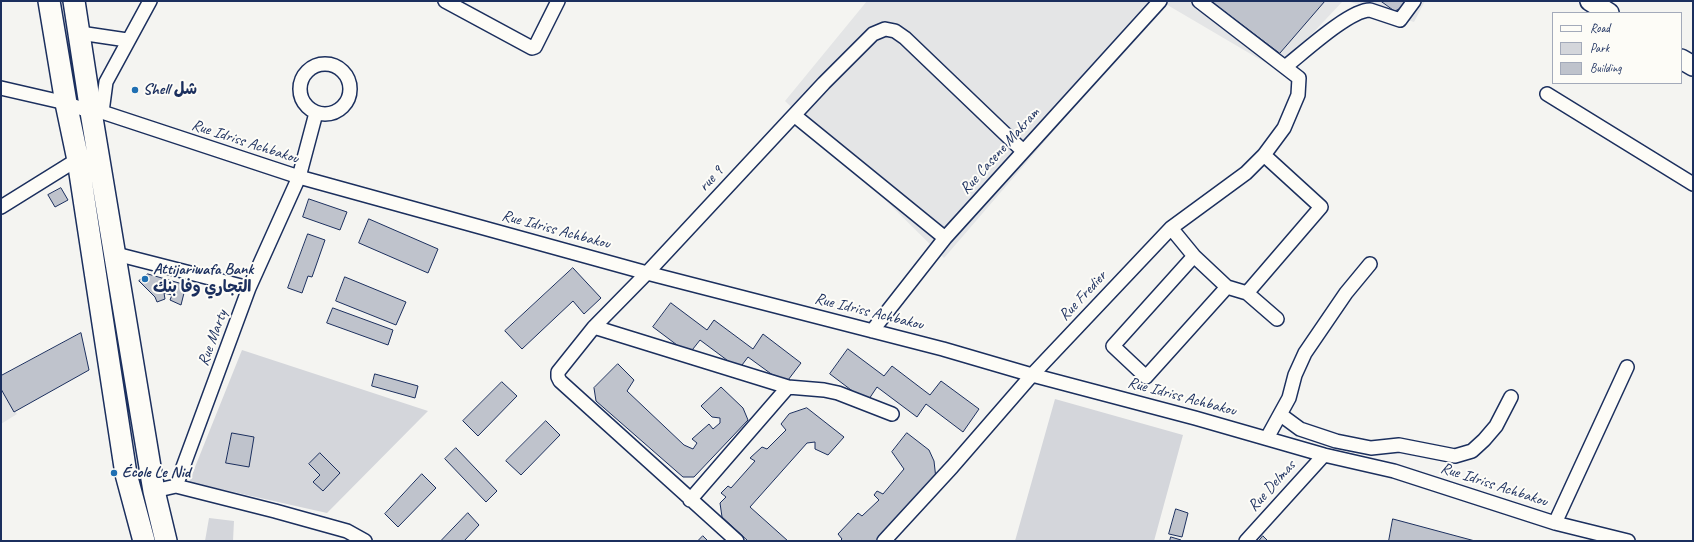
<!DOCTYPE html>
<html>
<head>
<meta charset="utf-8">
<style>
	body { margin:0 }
	#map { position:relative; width:1694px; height:542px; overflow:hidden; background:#f4f4f1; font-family:Caveat,sans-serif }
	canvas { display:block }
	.frame { position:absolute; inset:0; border:2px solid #1b2f5e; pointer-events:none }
	.legend { position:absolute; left:1552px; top:12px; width:130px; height:72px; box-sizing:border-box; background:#fdfcf7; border:1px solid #a3aaba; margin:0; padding:5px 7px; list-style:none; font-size:12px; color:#1b2f5e }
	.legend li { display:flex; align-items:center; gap:8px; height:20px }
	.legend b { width:20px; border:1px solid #a3aaba }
</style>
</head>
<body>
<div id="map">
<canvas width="1694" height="542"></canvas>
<div class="frame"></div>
<ul class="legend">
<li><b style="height:5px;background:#fdfcf7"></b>Road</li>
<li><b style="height:11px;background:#d4d6db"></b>Park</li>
<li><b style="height:11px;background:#bfc3cc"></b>Building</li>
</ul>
</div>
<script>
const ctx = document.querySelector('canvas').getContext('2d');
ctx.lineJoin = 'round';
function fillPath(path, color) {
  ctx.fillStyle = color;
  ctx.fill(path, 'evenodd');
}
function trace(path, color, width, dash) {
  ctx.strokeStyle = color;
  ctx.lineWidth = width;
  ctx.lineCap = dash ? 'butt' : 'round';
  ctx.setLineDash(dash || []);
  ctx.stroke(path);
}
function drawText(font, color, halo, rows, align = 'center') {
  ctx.font = font + ' Caveat,"Playpen Sans Arabic",sans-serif';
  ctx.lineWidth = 4;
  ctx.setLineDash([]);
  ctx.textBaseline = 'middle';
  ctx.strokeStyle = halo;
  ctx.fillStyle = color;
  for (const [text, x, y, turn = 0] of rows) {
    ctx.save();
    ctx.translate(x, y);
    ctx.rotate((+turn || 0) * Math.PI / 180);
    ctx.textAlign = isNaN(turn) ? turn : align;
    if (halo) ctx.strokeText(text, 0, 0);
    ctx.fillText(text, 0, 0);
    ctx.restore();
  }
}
fillPath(new Path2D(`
	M867 1H1343L1278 70 1164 3 944 258 785 101Z
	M1347 1H1425L1414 22Z
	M1 390 17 414 1 424Z`), '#e4e5e6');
fillPath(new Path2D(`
	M242 350 428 411 327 513 189 482Z
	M1055 399 1183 435 1154 541H1015Z
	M209 518 234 521 233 541H205Z`), '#d4d6db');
const building = new Path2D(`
	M1211 1H1325L1280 53Z
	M1381 1H1407L1403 7 1395 11Z
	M61 188 68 200 55 207 48 195Z
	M309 199 347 212 340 230 303 217Z
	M369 219 438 249 428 273 359 243Z
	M308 234 325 240 312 277 308 276 302 293 288 288Z
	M573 268 601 298 584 314 573 301 522 349 505 331Z
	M148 274 186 285 181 305 170 300 172 295 164 293 165 299 157 302 155 297 139 281Z
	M345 277 406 302 396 325 336 301Z
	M671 303 707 330 714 320 753 349 763 334 801 363 785 384 748 357 739 369 700 340 689 354 653 327Z
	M333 308 393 330 388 345 327 323Z
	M81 333 89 370 14 412 1 389V376Z
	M848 349 884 376 892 366 930 395 941 381 979 409 963 432 926 404 917 417 877 387 867 402 830 374Z
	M618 364 634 380 627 391 684 445 693 449 697 443 692 439 709 424 713 429 720 423V418L712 417 701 406 721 387 743 408 748 420 694 477H683L596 401 594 388Z
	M375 374 418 386 415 398 372 386Z
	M502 382 517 396 478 436 463 421Z
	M807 408 844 437 828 455 815 449V442L807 443 750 507 788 541H748L722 517 720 503 726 497 721 493 728 486 731 488 755 461 750 458 762 447 767 449 786 430 781 424 789 414Z
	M546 421 560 435 521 475 506 461Z
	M232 433 254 437 249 467 226 463Z
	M907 433 929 450 934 461 936 479 877 541H840L842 539 838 534 858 513 862 516 879 500 874 495 877 491 883 494 904 469 892 452Z
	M456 448 497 491 486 502 445 459Z
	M320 453 340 473 323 491 313 482 320 475 309 464Z
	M422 474 436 488 398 527 385 514Z
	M1176 509 1188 513 1182 537 1169 534Z
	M468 513 479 525 464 541H441Z
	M1393 519 1475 541H1389Z
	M703 536 708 541H698Z
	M1263 536 1268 541H1259Z
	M1171 537 1181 540V541H1170Z`);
fillPath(building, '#bfc3cc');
trace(building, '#1b2f5e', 1);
const street = new Path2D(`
	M445 1 532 48 535 47 558 1
	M80 33 127 40
	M300 89a25 25 0 1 1 50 0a25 25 0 1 1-50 0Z
	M1285 67C1302 54 1349 10 1370 10L1400 20 1414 1
	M1 88 66 103 91 112H102L106 82 150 1
	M1547 94 1693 184
	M102 112 299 177 647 273 943 349 1032 375 1195 418 1324 455 1394 471 1555 523 1628 541
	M794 115 945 238
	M1 207 83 156
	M1171 228 1194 256 1227 287 1247 293 1277 319
	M116 254 249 288
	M1194 256 1113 346 1146 377 1227 287
	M1247 293 1321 207 1264 155
	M594 327 788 387 824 390 838 393 892 414
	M872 331 945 238 1160 1
	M1281 415 1300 429 1336 441 1371 448 1399 445 1455 456 1472 451 1484 440 1496 426 1511 397
	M1267 438 1289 398 1295 375 1305 353 1346 293 1370 264
	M176 486 249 288 299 177 316 113
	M154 491 176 486 275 511 347 531 365 541
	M690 500 788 387
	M1555 523 1627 367
	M737 541 560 381 558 377V372L594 327 647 273 824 83 873 34 885 29 895 31 905 38 1023 151
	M884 541 952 467 1032 375 1171 228 1246 173 1264 155 1284 128 1298 95 1299 78 1199 1
	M1246 541 1324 455`);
const secondary = new Path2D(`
	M1590 1 1609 13
	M1681 59 1693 66`);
const primary = new Path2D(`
	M49 1 66 103 78 160 126 474 144 541
	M74 1 91 112 154 491 166 541`);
trace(street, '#1b2f5e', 16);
trace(secondary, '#1b2f5e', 22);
trace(primary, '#1b2f5e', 24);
trace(street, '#fdfcf7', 13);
trace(secondary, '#fdfcf7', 19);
trace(primary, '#fdfcf7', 21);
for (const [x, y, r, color] of [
	[135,90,4,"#1f6fb2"],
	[145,279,4,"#1f6fb2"],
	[114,473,4,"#1f6fb2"]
]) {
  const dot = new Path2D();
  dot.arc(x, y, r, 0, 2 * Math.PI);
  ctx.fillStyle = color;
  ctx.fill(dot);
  trace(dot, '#fdfcf7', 1.5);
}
drawText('bold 16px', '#1b2f5e', '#fdfcf7', [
	["Shell شل",143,90],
	["Attijariwafa Bank",153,270],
	["التجاري وفا بنك",153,288],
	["École Le Nid",122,473]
], 'left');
drawText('16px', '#1b2f5e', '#fdfcf7', [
	["Rue Idriss Achbakou",245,142,18],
	["Rue Casene Makram",1000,151,-48],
	["rue 9",711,179,-48],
	["Rue Idriss Achbakou",556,230,15],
	["Rue Fredier",1083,296,-47],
	["Rue Idriss Achbakou",869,312,14],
	["Rue Marty",213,338,-70],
	["Rue Idriss Achbakou",1182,397,15],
	["Rue Idriss Achbakou",1494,485,18],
	["Rue Delmas",1272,486,-48]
]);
</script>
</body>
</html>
